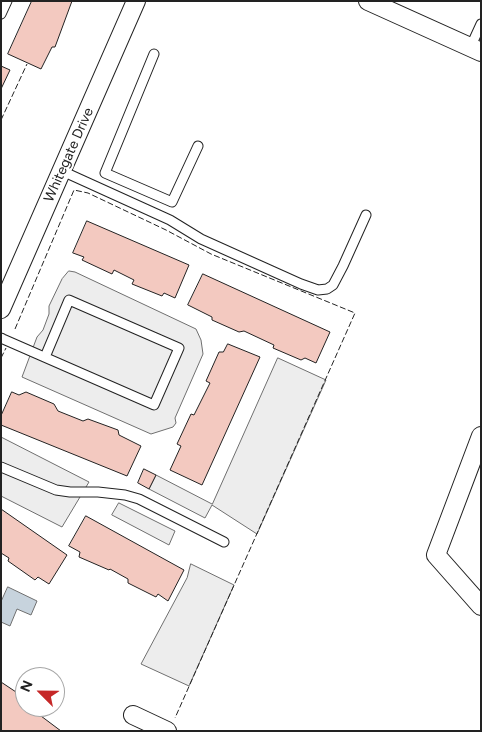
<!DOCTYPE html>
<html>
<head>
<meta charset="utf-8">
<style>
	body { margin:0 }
	#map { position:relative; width:482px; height:732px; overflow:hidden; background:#fff; font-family:Figtree,sans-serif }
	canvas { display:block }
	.frame { position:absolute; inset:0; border:2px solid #222; pointer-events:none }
	.north { position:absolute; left:15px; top:667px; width:50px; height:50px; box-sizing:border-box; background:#fff; border:1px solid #a7a7a7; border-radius:50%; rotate:293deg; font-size:14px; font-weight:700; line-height:20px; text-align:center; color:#222 }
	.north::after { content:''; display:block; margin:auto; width:18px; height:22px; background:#c62828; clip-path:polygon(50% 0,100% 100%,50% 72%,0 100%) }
</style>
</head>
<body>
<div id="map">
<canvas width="482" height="732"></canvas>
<div class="frame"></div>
<div class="north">N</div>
</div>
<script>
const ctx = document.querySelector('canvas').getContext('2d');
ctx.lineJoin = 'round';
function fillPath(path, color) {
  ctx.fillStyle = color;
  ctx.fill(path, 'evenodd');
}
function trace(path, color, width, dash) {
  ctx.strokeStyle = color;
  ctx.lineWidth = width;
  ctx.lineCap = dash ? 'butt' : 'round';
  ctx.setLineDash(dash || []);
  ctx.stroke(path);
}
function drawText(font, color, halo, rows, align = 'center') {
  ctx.font = font + ' Figtree,sans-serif';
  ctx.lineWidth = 4;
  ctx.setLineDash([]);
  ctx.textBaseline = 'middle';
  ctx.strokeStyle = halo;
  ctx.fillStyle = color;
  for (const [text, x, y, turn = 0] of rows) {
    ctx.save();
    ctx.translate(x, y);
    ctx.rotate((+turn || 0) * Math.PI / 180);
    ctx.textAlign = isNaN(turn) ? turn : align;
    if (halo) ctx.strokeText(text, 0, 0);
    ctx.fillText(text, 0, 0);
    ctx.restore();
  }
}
const parking = new Path2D(`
	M69 271 75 272 196 329 201 340 203 354 175 418 176 423 173 427 151 434 22 377 37 337 43 330 49 314V306L62 279Z
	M278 358 326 380 257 534 212 505 205 518 149 489 156 475 212 504Z
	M1 437 89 482 62 527 1 496Z
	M119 503 175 531 169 545 112 515Z
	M191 564 234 585 189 686 141 664 187 578Z`);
fillPath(parking, '#ededed');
trace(parking, '#6f6f6f', 1);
const water = new Path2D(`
	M8 587 37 601 31 615 17 609 10 626 1 622V602Z`);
fillPath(water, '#c7d3dd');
trace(water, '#6f6f6f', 1);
const building = new Path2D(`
	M32 1H72L55 47H52L41 69 8 54Z
	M1 66 10 70 1 89Z
	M87 221 189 265 175 298 164 293 162 296 132 284 134 280 114 270 112 274 82 260 84 257 73 253Z
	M203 274 330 332 316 363 305 358 301 360 273 348 274 345 244 331 239 332 212 320V317L188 305Z
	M228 344 260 357 202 485 170 470 181 446 177 444 191 414 194 415 210 383 206 381 219 352H223Z
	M12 392 19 395 26 392 54 404 58 411 83 421 88 419 118 430 119 435 141 446 127 476 1 425V416Z
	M144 469 156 475 149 489 138 483Z
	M1 509 67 555 49 584 38 577 35 580 8 561 9 558 1 553Z
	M86 516 184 570 168 601 158 594 156 597 128 583V579L110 569 109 570 79 557 80 552 69 546Z
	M1 682 16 692 17 697 25 704V707H29L61 731H1Z`);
fillPath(building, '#f3c9c0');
trace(building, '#222', 1);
const service = new Path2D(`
	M1 14 7 1
	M470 48 481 24
	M154 54 105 173 172 202 198 146
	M62 171 170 220 201 239 301 284 318 290 327 289 333 285 343 266 366 215
	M1 338 3 339 154 405 179 348 69 300 45 357
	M1 467 56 490 70 492H98L125 495 139 499 224 542`);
const minor = new Path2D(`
	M368 1 481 52
	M1 309 136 1
	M481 436 436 555 481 606
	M133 715 167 731`);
trace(service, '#222', 11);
trace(minor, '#222', 20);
trace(service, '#fff', 9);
trace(minor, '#fff', 18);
trace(new Path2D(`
	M1 120 27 64
	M15 329 74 190 88 193 166 230 211 254 355 313 175 718
	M1 358 6 348`), '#222', 1, [6, 2.5]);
drawText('14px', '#222', '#fff', [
	["Whitegate Drive",69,155,-66]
]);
</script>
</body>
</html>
